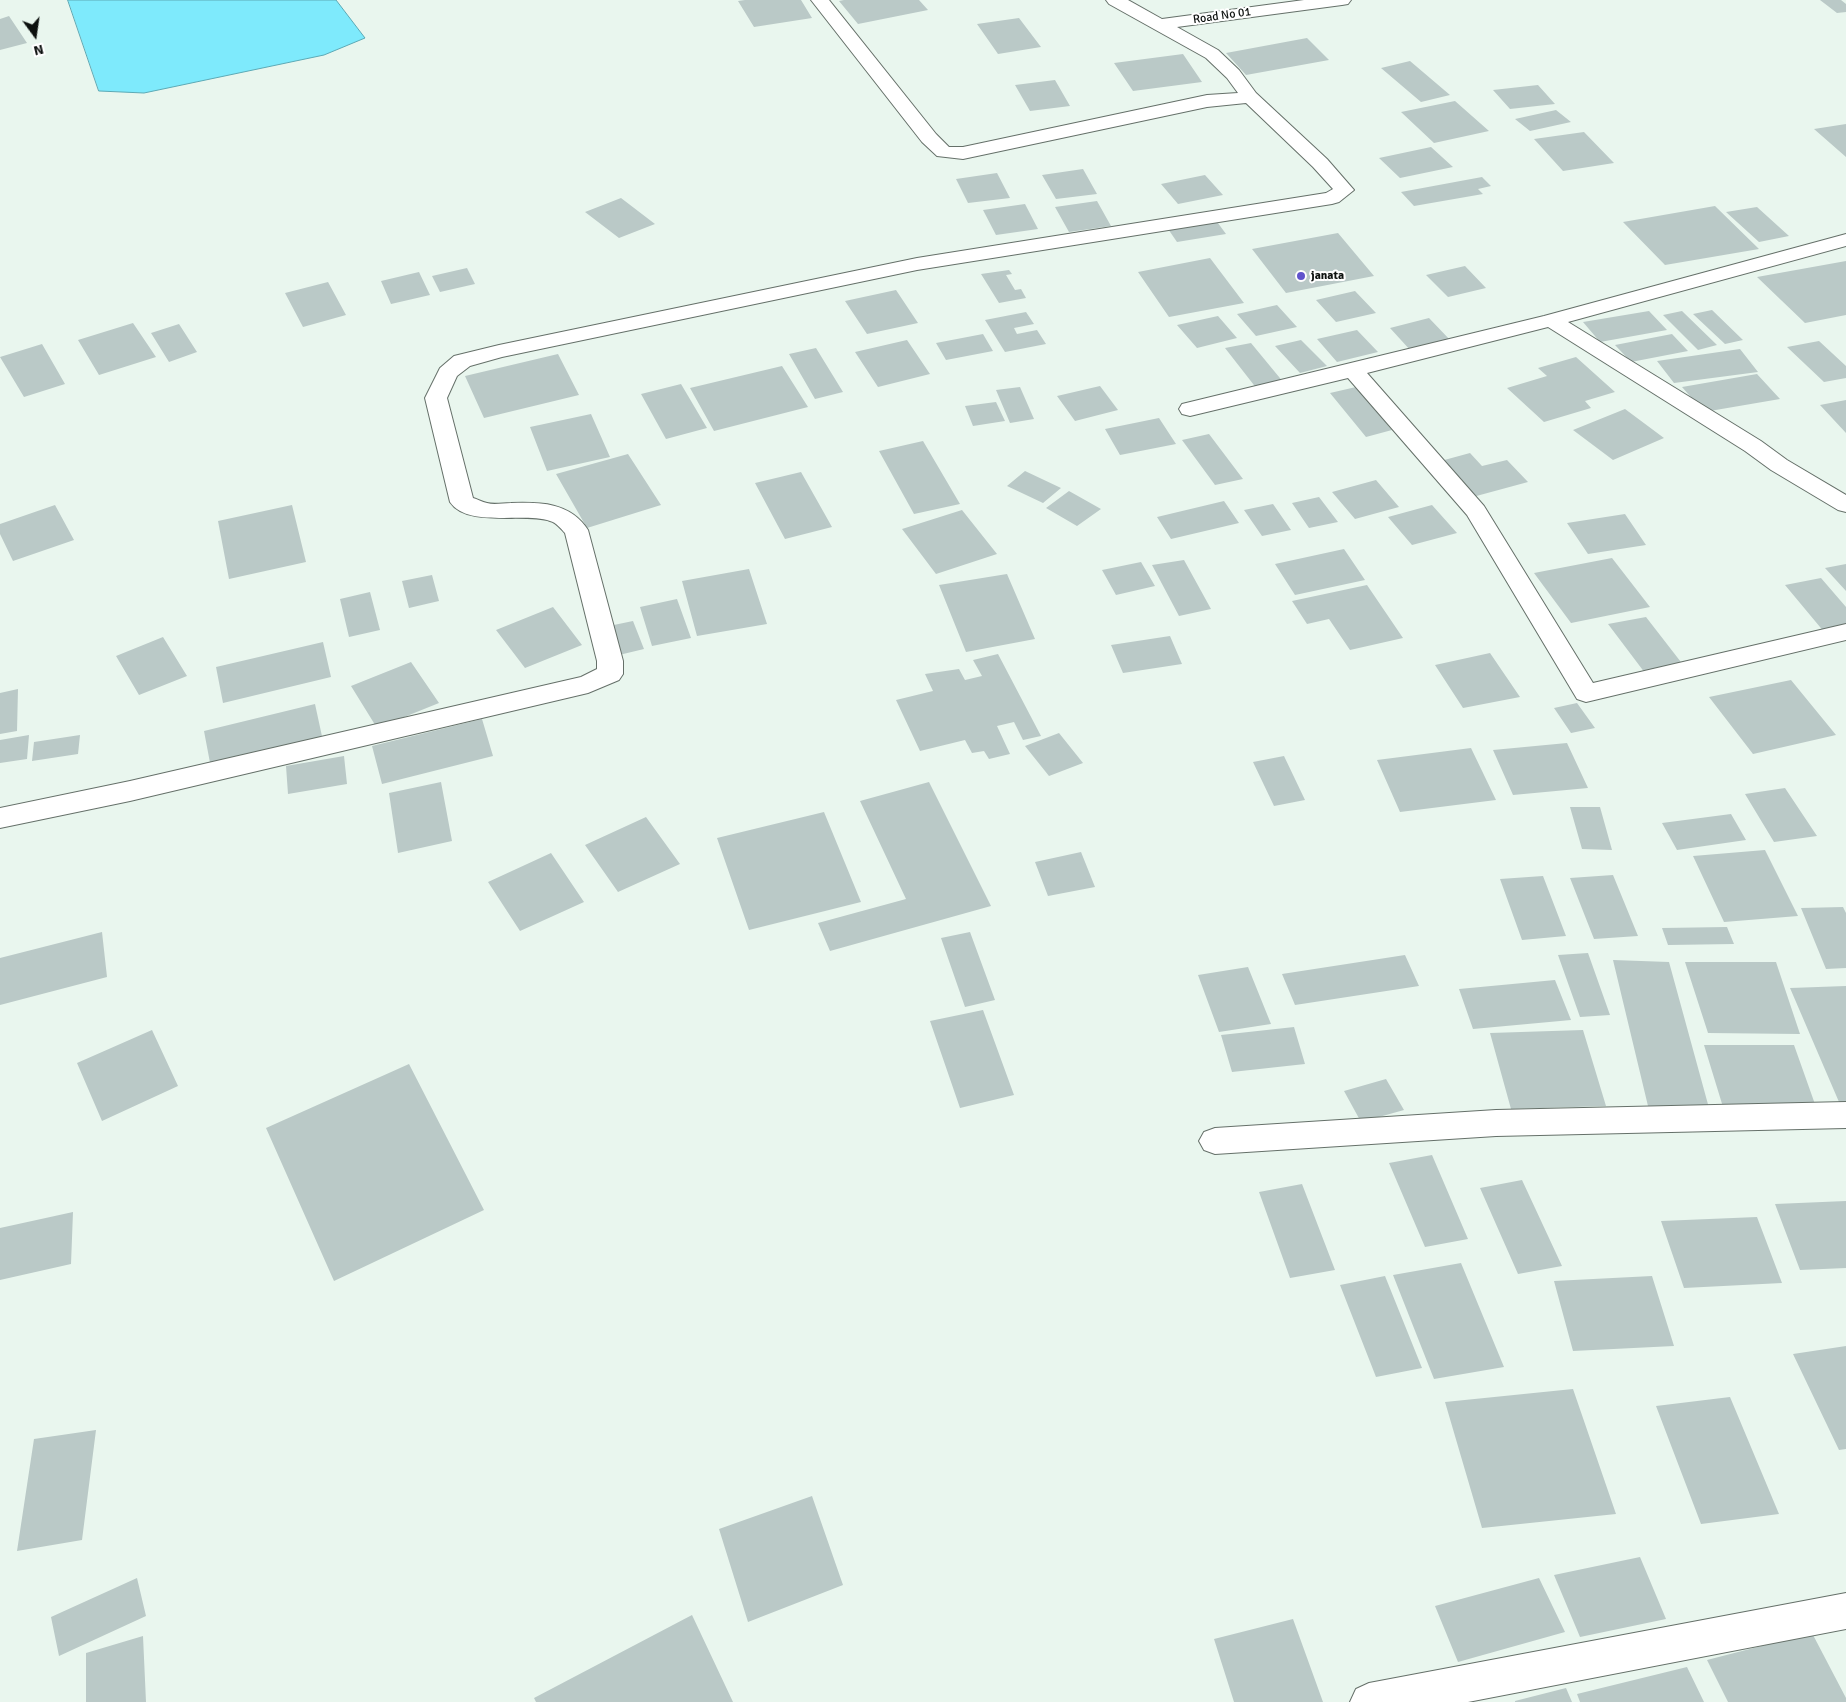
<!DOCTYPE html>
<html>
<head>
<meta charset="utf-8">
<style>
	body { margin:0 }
	#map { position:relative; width:1846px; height:1702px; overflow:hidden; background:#e9f6ee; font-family:Signika,sans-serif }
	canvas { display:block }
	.north { position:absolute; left:10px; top:10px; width:50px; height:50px; -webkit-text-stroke:4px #fff; paint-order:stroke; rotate:166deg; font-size:14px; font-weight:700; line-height:20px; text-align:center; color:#0d110f }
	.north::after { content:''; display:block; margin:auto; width:18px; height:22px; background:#0d110f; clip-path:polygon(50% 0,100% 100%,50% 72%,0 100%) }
</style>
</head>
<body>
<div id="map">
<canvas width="1846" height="1702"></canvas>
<div class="north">N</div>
</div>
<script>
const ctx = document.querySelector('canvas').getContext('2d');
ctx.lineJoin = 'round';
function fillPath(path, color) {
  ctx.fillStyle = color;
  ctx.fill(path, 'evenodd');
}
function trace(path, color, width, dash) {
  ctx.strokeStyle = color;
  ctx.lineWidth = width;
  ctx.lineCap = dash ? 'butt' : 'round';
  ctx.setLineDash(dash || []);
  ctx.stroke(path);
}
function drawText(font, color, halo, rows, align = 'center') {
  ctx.font = font + ' Signika,sans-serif';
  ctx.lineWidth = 4;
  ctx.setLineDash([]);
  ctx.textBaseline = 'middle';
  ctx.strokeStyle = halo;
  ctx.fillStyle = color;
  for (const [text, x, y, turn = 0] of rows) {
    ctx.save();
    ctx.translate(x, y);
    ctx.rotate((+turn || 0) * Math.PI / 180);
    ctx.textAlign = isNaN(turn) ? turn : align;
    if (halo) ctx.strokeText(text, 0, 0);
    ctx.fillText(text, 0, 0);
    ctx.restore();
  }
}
const water = new Path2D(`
	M68 0H336L365 38 324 55 144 93 99 91Z`);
fillPath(water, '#7eeafc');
trace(water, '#5ca9b5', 1);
fillPath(new Path2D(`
	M745 0H801L812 18 754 27 738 1Z
	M844 0H919L928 10 858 24 839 1Z
	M1820 0H1841L1846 4V12L1837 13Z
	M9 16 27 43 0 50V19Z
	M1019 18 1041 47 998 54 977 24Z
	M1307 38 1329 60 1246 75 1226 53Z
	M1183 54 1202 82 1133 91 1114 63Z
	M1410 61 1450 95 1421 102 1381 68Z
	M1055 80 1070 106 1030 111 1015 85Z
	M1538 85 1555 104 1510 109 1493 90Z
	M1455 101 1489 131 1434 143 1401 112Z
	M1556 110 1571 122 1530 131 1515 119Z
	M1846 124V157L1814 129Z
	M1584 132 1614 163 1563 171 1534 139Z
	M1431 147 1453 167 1400 178 1379 158Z
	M1083 169 1097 194 1056 199 1042 175Z
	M997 173 1010 198 968 203 956 179Z
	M1205 175 1223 195 1178 204 1161 184Z
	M1482 177 1491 186 1478 189 1483 194 1414 206 1401 192Z
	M621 198 655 224 619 238 585 212Z
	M1097 201 1111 226 1069 232 1055 207Z
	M1025 204 1038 229 996 235 983 210Z
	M1715 206 1759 249 1665 265 1623 222Z
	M1757 207 1789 236 1759 242 1726 212Z
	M1215 219 1226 234 1177 242 1166 226Z
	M1338 233 1374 276 1286 293 1252 249Z
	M1210 258 1244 303 1169 317 1138 272Z
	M1846 261V315L1805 323 1757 277Z
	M1465 266 1486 288 1448 297 1426 275Z
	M467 268 475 284 440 292 432 276Z
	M1009 270 1012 274 1006 275 1015 290 1021 289 1026 298 999 303 981 274Z
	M419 272 430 295 391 304 381 281Z
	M328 282 346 315 303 327 285 293Z
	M896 290 918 323 867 334 845 301Z
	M1355 291 1376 313 1336 322 1316 300Z
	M1277 305 1297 327 1256 336 1237 314Z
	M1712 310 1743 340 1725 344 1693 314Z
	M1649 311 1667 330 1600 342 1583 322Z
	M1682 311 1717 345 1698 350 1663 315Z
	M1026 312 1034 324 1014 328 1017 334 1037 330 1046 344 1005 352 985 320Z
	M1218 316 1237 338 1197 348 1177 325Z
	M1429 318 1451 341 1411 351 1390 328Z
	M133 323 156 357 99 375 78 340Z
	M179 324 197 352 169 362 151 333Z
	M1357 330 1378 352 1337 362 1317 339Z
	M983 334 993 351 946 360 936 343Z
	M1672 334 1688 351 1631 362 1615 345Z
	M907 340 930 374 878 387 855 352Z
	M1301 340 1327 366 1300 373 1275 346Z
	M1819 341 1846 366V378L1824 382 1787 347Z
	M1251 343 1284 383 1257 389 1225 348Z
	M42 344 65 384 24 397 0 357Z
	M816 348 843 392 815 399 789 354Z
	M1740 349 1758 372 1674 383 1657 361Z
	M558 354 579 395 484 418 465 376Z
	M1576 357 1615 392 1585 401 1591 408 1544 422 1507 388 1547 376 1538 368Z
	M782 366 808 407 714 431 690 388Z
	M1757 374 1780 399 1704 412 1682 387Z
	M681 384 707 428 666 439 641 394Z
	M1100 386 1118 410 1075 421 1057 396Z
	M1020 387 1034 419 1010 423 996 390Z
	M1356 387 1392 430 1366 437 1330 393Z
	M1846 400V433L1820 405Z
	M996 402 1005 421 973 426 965 406Z
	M1625 409 1664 438 1613 460 1573 430Z
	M591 414 610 457 547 471 530 427Z
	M1159 418 1176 444 1120 455 1105 429Z
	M1209 434 1243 479 1215 485 1182 440Z
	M923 441 960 504 914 514 879 451Z
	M1470 453 1482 466 1507 460 1528 482 1469 498 1437 462Z
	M628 454 661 505 587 528 556 474Z
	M1025 471 1061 488 1043 503 1007 486Z
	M801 472 832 527 785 539 755 483Z
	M1376 480 1399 507 1355 519 1332 492Z
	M1069 491 1101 509 1077 526 1046 508Z
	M1319 497 1338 522 1309 528 1292 503Z
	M1224 501 1239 523 1171 539 1157 517Z
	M1273 504 1291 530 1262 536 1244 510Z
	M55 505 74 540 13 561 0 534V524Z
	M292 505 306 562 229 579 218 521Z
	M1432 505 1457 533 1412 545 1388 517Z
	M962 510 997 554 936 574 902 529Z
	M1625 514 1646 545 1588 554 1567 523Z
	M1344 549 1365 580 1295 595 1275 564Z
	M1612 558 1650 607 1571 623 1534 573Z
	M1184 560 1211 609 1179 616 1152 565Z
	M1141 562 1155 586 1116 595 1102 570Z
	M1846 564V591L1825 568Z
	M749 569 767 624 697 636 682 581Z
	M1007 574 1035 639 966 652 939 585Z
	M432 575 439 601 409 608 402 581Z
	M1821 578 1846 607V628L1825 633 1785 585Z
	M1367 585 1403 638 1350 650 1329 619 1307 624 1292 601Z
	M370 592 380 630 349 637 340 599Z
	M677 599 691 638 652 646 640 607Z
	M553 607 582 645 525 668 496 630Z
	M1646 617 1684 666 1645 673 1608 624Z
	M633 621 644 649 619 655 609 626Z
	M1170 636 1182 664 1123 673 1111 645Z
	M163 637 187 676 139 695 116 656Z
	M323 642 331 677 223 703 216 667Z
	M1490 653 1520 697 1463 708 1435 665Z
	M998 654 1041 736 1023 740 1014 722 997 726 1010 754 989 759 984 751 972 753 965 740 920 751 896 700 933 691 925 674 959 669 965 680 982 676 973 660Z
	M411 662 439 703 377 728 351 686Z
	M1791 680 1836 735 1753 754 1709 697Z
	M18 689 17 731 0 734V693Z
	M1577 703 1595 728 1571 733 1554 708Z
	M315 704 323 741 211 768 204 731Z
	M482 719 493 756 382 784 372 746Z
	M1059 733 1083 763 1049 776 1025 746Z
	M29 735 27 759 0 763V740Z
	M80 735 78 754 32 761 34 742Z
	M1567 743 1588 788 1513 795 1493 750Z
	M1471 748 1496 800 1400 812 1377 760Z
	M344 756 347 784 288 794 286 766Z
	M1284 756 1305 800 1274 806 1253 762Z
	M441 782 452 841 398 853 389 793Z
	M929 782 991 906 830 951 818 923 906 899 860 801Z
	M1785 788 1817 836 1774 842 1745 794Z
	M1570 807H1600L1612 850 1582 849Z
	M824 812 861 902 749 930 717 838Z
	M1731 814 1746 840 1677 850 1662 823Z
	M646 817 680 864 618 892 585 845Z
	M1765 850 1798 916 1724 922 1693 856Z
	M1081 852 1095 887 1048 896 1035 862Z
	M551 853 584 902 520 931 488 882Z
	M1613 875 1638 936 1594 939 1570 878Z
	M1543 876 1566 936 1522 940 1500 879Z
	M1843 907 1846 913V968L1826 969 1801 908Z
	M1727 927 1734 944 1668 945 1662 928Z
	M102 932 107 977 0 1005V958Z
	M970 932 995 1000 965 1007 941 938Z
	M1588 953 1610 1015 1580 1017 1558 955Z
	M1405 955 1419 986 1295 1005 1282 974Z
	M1613 960 1669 962 1709 1108 1648 1106Z
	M1685 962H1776L1800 1034 1708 1033Z
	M1248 967 1271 1024 1219 1032 1198 975Z
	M1555 980 1571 1020 1473 1029 1459 989Z
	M1846 986V1102H1839L1790 988Z
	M983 1010 1014 1095 960 1108 930 1021Z
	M1294 1027 1305 1064 1232 1072 1221 1035Z
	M152 1030 178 1086 102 1121 77 1063Z
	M1583 1030 1606 1106 1511 1109 1490 1033Z
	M1704 1045H1794L1816 1107H1723Z
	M409 1064 484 1210 334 1281 266 1128Z
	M1386 1079 1404 1110 1361 1122 1344 1091Z
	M1432 1155 1468 1239 1425 1247 1389 1163Z
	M1522 1180 1562 1266 1518 1274 1480 1188Z
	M1302 1184 1335 1270 1290 1278 1259 1192Z
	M1846 1201V1268L1800 1270 1775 1204Z
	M73 1212 71 1264 0 1280V1228Z
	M1757 1217 1782 1283 1684 1288 1661 1221Z
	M1461 1263 1504 1367 1434 1379 1393 1275Z
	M1385 1276 1422 1368 1376 1377 1340 1285Z
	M1652 1276 1674 1346 1573 1351 1554 1281Z
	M1846 1346V1449L1839 1450 1793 1354Z
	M1573 1389 1616 1514 1482 1528 1445 1402Z
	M1730 1397 1779 1514 1701 1524 1656 1406Z
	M96 1430 82 1540 17 1551 34 1439Z
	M812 1496 843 1585 748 1622 719 1529Z
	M1640 1557 1666 1619 1580 1637 1554 1575Z
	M137 1578 146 1616 59 1656 51 1617Z
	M1539 1578 1565 1632 1458 1662 1435 1606Z
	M692 1615 733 1702H536L534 1698Z
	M1293 1619 1323 1702H1234L1214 1639Z
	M1812 1633 1846 1698V1702H1728L1707 1660Z
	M143 1636 146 1702H86V1653Z
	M1687 1667 1704 1702H1580L1577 1694Z
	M1566 1688 1572 1702H1515V1701Z`), '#bac9c7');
const street = new Path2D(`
	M811 0H829L936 134 949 147H963L1207 95 1238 93 1227 78 1206 58 1109 4 1106 0H1128L1162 19 1304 0H1351L1348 4 1342 5 1177 27 1218 50 1239 70 1256 93 1327 159 1354 190 1339 202 1332 204 917 270 502 357 470 366 457 376 447 398 473 498C477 499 482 502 487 503 494 505 503 503 511 503 540 502 570 502 588 530L623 661V674L619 680 588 693 130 801 0 828V808L130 781 581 677 597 669V661L565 533C561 529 556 522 550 521 524 512 467 528 450 502L425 398 440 368 454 356 499 345 917 258 1326 193 1333 189 1313 167 1246 103 1207 107 963 159 937 156 922 142Z
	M1846 234V246L1568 322 1761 441 1787 460 1846 495V512L1838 510 1771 470 1745 451 1548 327 1367 373 1484 506 1593 683 1846 624V640L1586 702 1577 699 1467 515 1348 378 1190 416 1182 414 1179 409 1182 404 1544 316Z
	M1846 1102V1128L1496 1136 1215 1154 1204 1150 1199 1141 1204 1132 1215 1128 1496 1110Z
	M1846 1593V1629L1468 1702H1350L1356 1689 1369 1683Z`);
trace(street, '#657069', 2);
fillPath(street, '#fff');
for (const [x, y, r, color] of [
	[1301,276,5,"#6053cc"]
]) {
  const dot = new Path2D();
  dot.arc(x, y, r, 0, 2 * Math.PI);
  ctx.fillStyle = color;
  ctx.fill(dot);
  trace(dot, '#fff', 2);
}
drawText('12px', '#0d110f', '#fff', [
	["Road No 01",1222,16,-8]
]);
drawText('bold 12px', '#0d110f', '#fff', [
	["janata",1311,276]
], 'left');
</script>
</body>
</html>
